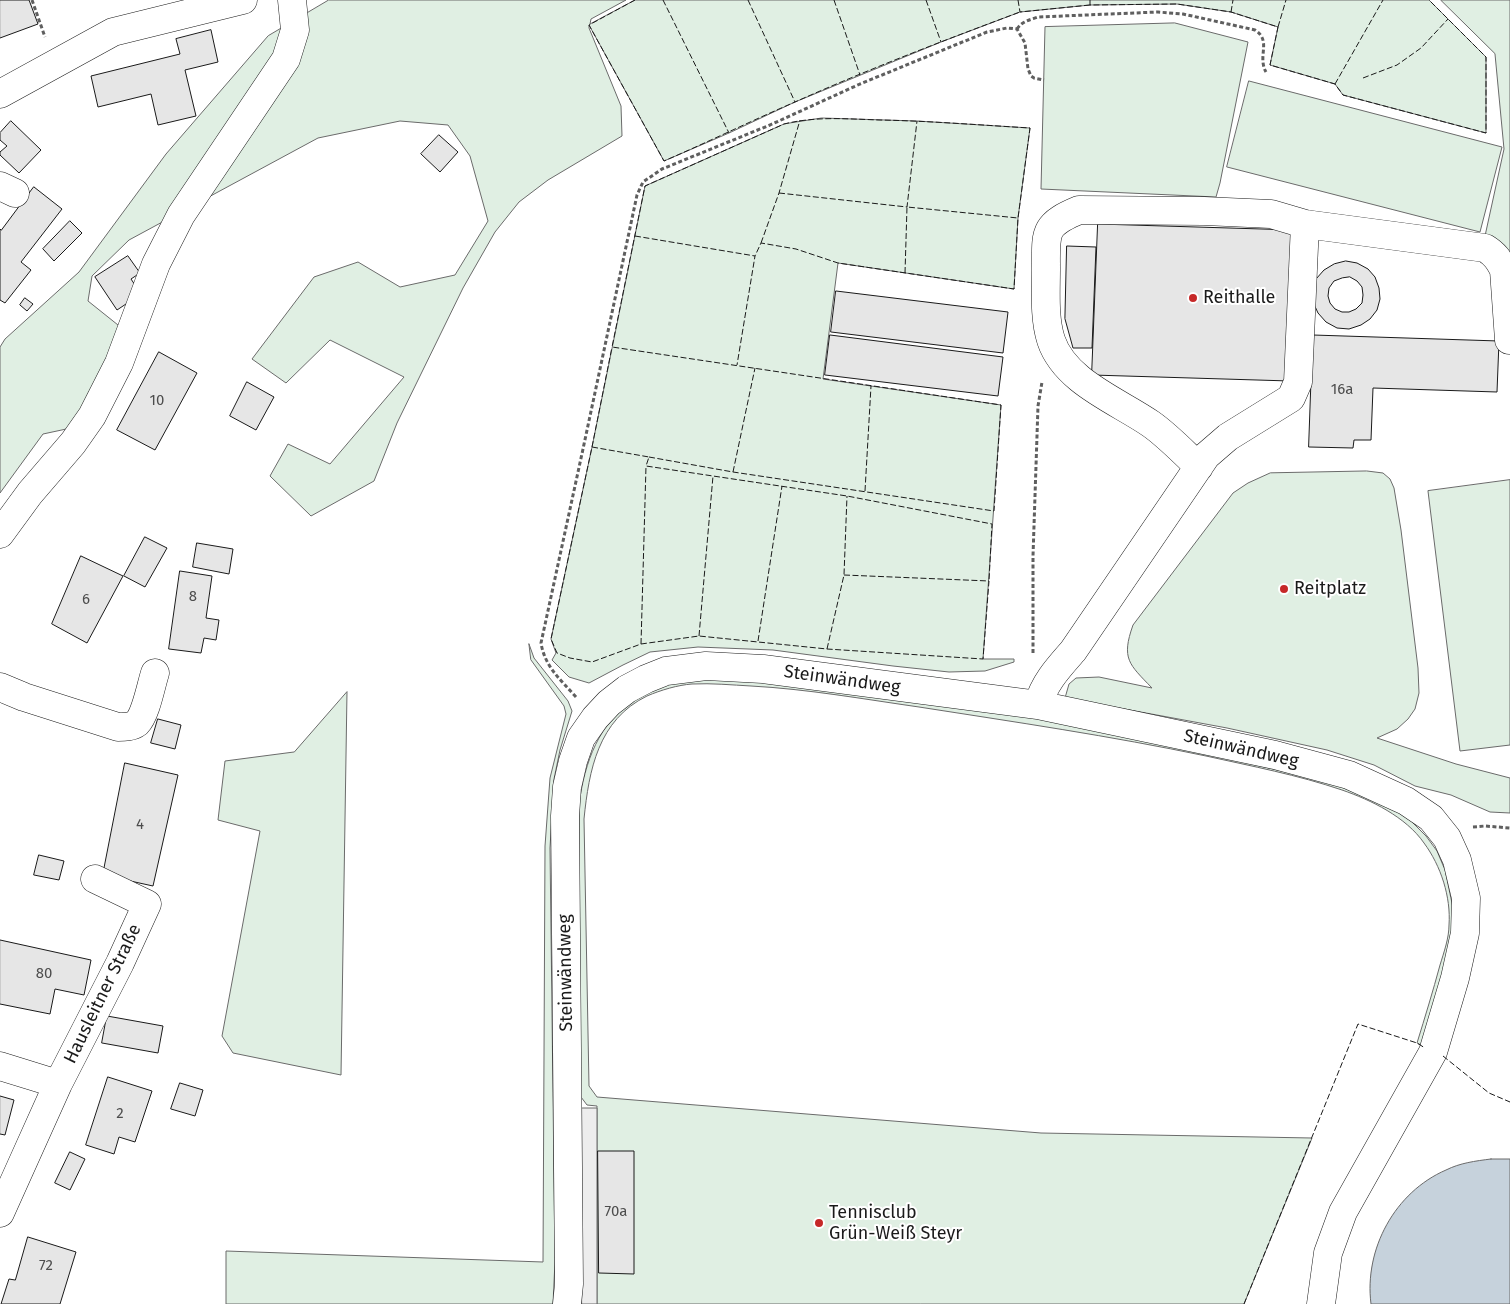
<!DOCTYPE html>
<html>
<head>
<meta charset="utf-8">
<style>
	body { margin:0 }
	canvas { display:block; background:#fff }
</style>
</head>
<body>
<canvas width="1510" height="1304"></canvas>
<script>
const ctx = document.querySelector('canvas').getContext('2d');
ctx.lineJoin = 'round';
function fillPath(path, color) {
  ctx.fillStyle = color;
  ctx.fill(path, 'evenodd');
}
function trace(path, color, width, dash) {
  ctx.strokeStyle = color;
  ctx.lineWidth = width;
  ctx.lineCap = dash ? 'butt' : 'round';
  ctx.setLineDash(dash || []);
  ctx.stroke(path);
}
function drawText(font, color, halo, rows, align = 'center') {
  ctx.font = font + ' "Fira Sans",sans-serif';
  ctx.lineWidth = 4;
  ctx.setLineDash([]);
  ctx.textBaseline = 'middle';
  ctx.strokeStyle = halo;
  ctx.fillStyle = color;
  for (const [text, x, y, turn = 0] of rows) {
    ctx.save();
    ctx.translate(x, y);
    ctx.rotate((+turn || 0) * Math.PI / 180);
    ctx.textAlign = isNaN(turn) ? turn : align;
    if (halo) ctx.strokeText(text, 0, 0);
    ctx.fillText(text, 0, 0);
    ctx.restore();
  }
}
const green = new Path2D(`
	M329 0H626L591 19 590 24 635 0H1429L1486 57V133L1343 95 1335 84 1270 65 1278 27 1231 12 1177 4 1090 5 1020 12 941 42 795 102 729 133 664 161 589 25V28L621 106 622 136 548 180 519 202 495 232 463 288 397 423 374 481 311 516 270 476 288 444 330 464 404 377 330 340 286 383 252 359 314 277 358 262 400 287 455 275 488 221 470 156 448 125 400 121 318 138 129 240 92 276 88 301 123 329 71 428 43 434 0 493V347L5 339 79 272 166 154 268 36Z
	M1441 0H1510V254L1485 236 1504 149 1495 54Z
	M1175 23 1248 42 1220 183 1216 197 1041 189 1045 27Z
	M1249 81 1502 147 1480 232 1227 167Z
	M822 118 917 121 1030 128 1018 218 1014 289 838 263 823 379 1001 405 983 659H1014V662L985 671 949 672 893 666 773 650 698 647 650 652 623 665 589 683 569 677 552 660 556 653 551 639 592 447 645 186 784 124Z
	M1367 471 1383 473 1390 479 1394 488 1401 530 1418 668 1419 693 1415 709 1408 719 1397 729 1377 738 1456 764 1510 778V813L1490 812 1451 795 1415 786 1374 765 1327 750 1227 728 1065 698 1069 684 1076 678 1099 677 1152 688C1129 664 1121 659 1133 625L1233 493 1248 483 1270 473Z
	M1510 480V745L1460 751 1428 491Z
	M529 644 534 658 568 701 572 711 560 750 554 779 550 848 555 1261 553 1304H226V1251L543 1262 545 846 550 778 566 714 564 706 531 660Z
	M721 679 763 681 1012 714 1127 735 1329 782 1389 806 1410 820 1426 836 1437 851 1445 870 1453 908 1454 924 1443 975 1421 1045 1417 1043C1425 1017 1433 991 1440 965 1444 952 1449 938 1449 925 1451 897 1441 866 1424 843 1406 817 1371 800 1342 790 1298 775 1251 766 1206 756 1111 736 1015 722 919 707 863 699 807 689 751 686 732 685 712 683 692 684 678 685 661 690 647 696 598 720 589 770 584 819L589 1086 597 1097 1041 1133 1312 1138 1244 1304H597V1106L587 1105 581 1097 579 1087V804C585 762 598 723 636 699 645 693 656 687 667 684 684 679 703 679 721 679Z
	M347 692 341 1075 233 1053 222 1036 260 831 218 820 225 761 294 752Z`);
fillPath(green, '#e0efe3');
trace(green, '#6a6a6a', 1);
const parking = new Path2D(`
	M582 1108H597V1304H582Z`);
fillPath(parking, '#ededed');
trace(parking, '#6a6a6a', 1);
const water = new Path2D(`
	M1491 1159H1510V1304H1371C1364 1249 1395 1192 1446 1170 1460 1163 1475 1161 1491 1159Z`);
fillPath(water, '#c6d2dc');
trace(water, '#6a6a6a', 1);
const building = new Path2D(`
	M0 0H29L38 24 0 38Z
	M211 30 218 62 185 70 196 116 158 125 151 94 98 107 91 76 180 54 176 39Z
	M11 121 41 150 19 173 0 155V152L7 146 0 140V133Z
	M439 135 458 152 440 172 421 154Z
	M34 187 62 209 21 262 31 270 5 303 0 300V229L1 230Z
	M70 221 82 233 54 261 43 249Z
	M1098 224 1295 230 1290 381 1092 375Z
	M1067 246 1096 247 1092 348H1073L1065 319Z
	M128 256 140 273 131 279 141 294 117 310 95 277Z
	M1346 261 1357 263 1368 269 1375 277 1379 288 1380 299 1377 310 1370 319 1361 325 1349 329 1337 328 1326 322 1318 313 1313 302 1316 279 1324 270 1334 264ZM1350 277 1357 281 1362 287 1363 295 1362 303 1356 309 1349 312H1342L1335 309 1330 303 1328 296 1329 288 1334 281 1342 278Z
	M836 291 1008 312 1003 353 831 332Z
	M25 298 33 304 27 311 20 305Z
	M830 335 1003 357 998 396 825 375Z
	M1313 335 1499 341 1497 392 1373 388 1371 440H1354L1353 448 1309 447Z
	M159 352 197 373 155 450 117 430Z
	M247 382 274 397 256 430 230 416Z
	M145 537 167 548 145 587 124 576Z
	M197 543 233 549 229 574 193 567Z
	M81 556 123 576 87 643 52 624Z
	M180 571 212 576 206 618 219 620 216 640 204 638 201 653 169 649Z
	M158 719 181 725 175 749 151 743Z
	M125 763 178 775 153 886 103 875Z
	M39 855 64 861 59 880 34 875Z
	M0 940 91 960 84 995 55 989 50 1014 0 1004Z
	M107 1016 163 1026 158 1053 102 1043Z
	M108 1077 152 1091 135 1142 119 1137 114 1154 86 1145Z
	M180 1083 203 1090 195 1116 171 1109Z
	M0 1096 14 1100 5 1135 0 1134Z
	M598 1151H634V1274L599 1273Z
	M70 1152 85 1159 70 1190 55 1183Z
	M28 1237 76 1252 60 1304H1L9 1279 15 1280Z`);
fillPath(building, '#e6e6e6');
trace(building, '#1a1a1a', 1);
const minor = new Path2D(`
	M0 94 113 32 243 0
	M0 186 15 193
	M1199 467C1183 452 1168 436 1151 424 1118 401 1065 382 1051 340 1044 318 1046 292 1046 269 1046 232 1043 225 1079 210L1204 211 1271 214 1305 224 1485 248C1495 254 1499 260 1504 270L1509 340
	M0 534 30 493 73 443 92 416 119 363 156 264 181 215 286 59 295 30 292 0
	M0 687 24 697 118 727C124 727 132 727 137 723 146 714 151 685 155 673
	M1038 705C1044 683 1058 668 1073 651L1206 456 1228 437 1291 398 1298 382 1305 224
	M0 1066 58 1084
	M0 1213 58 1084 120 963 147 904 95 879
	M567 1304 569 1284 565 816 567 787 573 761 581 738 595 718 609 703 627 689 646 679 666 671 706 666 763 669 1038 705 1275 755 1349 775 1406 801 1431 818 1447 838 1457 860 1466 898 1465 933 1455 978 1433 1052 1343 1212 1328 1253 1321 1304`);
trace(minor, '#1a1a1a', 29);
trace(new Path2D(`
	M32 0 45 37
	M1017 29C1022 21 1030 20 1038 17L1158 12 1183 14 1255 30C1272 41 1257 56 1266 72
	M1033 653V556L1038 406 1042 382
	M576 697C560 679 545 667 541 643L583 449 637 195 643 182 662 169 770 125 860 84 987 32 1007 28 1017 29 1025 43 1028 69 1031 76 1034 78 1044 80
	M1473 827 1485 826 1510 828`), '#5f5f5f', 3, [4, 2.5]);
trace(minor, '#fff', 28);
trace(new Path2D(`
	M635 0 589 25 664 161C708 142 751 121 795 102 869 69 945 40 1020 12
	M663 0 729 133
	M748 0 795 102
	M834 0 860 75
	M926 0 941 42
	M1018 0 1020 12 1090 5
	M1090 0V5L1177 4 1231 12 1278 27 1270 65 1335 84 1343 95 1486 133V57L1429 0
	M1231 12 1233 0
	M1278 27 1286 0
	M1363 78 1397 65 1421 48 1448 19
	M1335 84 1383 0
	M779 193 907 207 917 121
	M635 236 755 256 737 365
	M761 243 779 193 800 120
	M905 273 907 207 1018 218
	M592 447 612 347
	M649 457 733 472 994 511 1001 405 612 347 645 186 784 124C816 116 847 119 880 120 930 121 980 125 1030 128L1018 218 1014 289 838 263 796 249 761 243 755 256
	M733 472 755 368
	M865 491 871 386
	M844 575 989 581 983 659 827 649 699 636 641 644 592 662 570 658 557 653 551 639 592 447 649 457 646 466 847 496 992 524 989 581
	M699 636 713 476
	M758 641 782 486
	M641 644 646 466
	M827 649 844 575 847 496
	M1443 1056 1489 1093 1510 1102
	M1244 1304 1358 1024 1417 1043 1425 1048`), '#1a1a1a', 1, [6, 2.5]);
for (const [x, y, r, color] of [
	[1193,298,5,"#c62828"],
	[1284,589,5,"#c62828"],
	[819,1223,5,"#c62828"]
]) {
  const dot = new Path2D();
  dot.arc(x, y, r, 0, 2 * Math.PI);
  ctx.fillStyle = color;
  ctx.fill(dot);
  trace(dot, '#fff', 2);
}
drawText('15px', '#4d4d4d', null, [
	["16a",1342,390],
	["10",157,401],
	["8",193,597],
	["6",86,600],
	["4",140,825],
	["80",44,974],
	["2",120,1114],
	["70a",616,1212],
	["72",46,1266]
]);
drawText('18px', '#1a1a1a', '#fff', [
	["Reithalle",1203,298],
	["Reitplatz",1294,589],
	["Tennisclub",829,1213],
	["Grün-Weiß Steyr",829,1234]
], 'left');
drawText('18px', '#1a1a1a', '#fff', [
	["Steinwändweg",842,680,8],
	["Steinwändweg",1241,749,13],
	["Steinwändweg",566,973,-91],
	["Hausleitner Straße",103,994,-64]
]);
</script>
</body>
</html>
